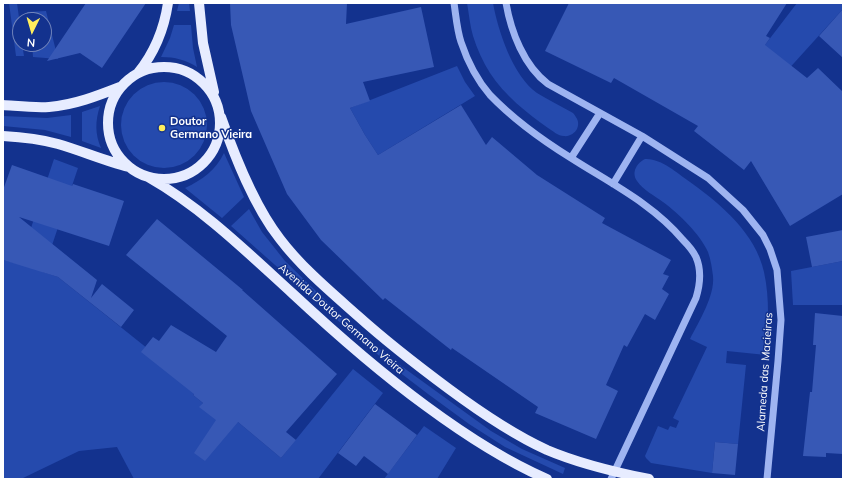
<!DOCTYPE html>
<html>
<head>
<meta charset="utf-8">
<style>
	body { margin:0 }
	#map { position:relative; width:846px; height:482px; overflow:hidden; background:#13328e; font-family:Mulish,sans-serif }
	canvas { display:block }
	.frame { position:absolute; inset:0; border:4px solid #fff; pointer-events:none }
	.north { position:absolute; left:12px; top:12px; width:40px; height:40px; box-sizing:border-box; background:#13328e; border:1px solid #7184bb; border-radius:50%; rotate:185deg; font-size:11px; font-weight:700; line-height:16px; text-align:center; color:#fff }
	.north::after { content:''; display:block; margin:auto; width:14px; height:18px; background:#ffee5d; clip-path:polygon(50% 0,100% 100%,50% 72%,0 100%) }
</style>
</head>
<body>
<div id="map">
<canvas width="846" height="482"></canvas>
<div class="frame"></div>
<div class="north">N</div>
</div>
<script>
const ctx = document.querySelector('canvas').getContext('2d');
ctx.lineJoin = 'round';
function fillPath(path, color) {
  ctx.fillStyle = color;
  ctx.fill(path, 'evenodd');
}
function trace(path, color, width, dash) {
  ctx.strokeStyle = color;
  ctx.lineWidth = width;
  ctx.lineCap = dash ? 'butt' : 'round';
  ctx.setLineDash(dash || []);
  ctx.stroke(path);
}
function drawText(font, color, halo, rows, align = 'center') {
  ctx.font = font + ' Mulish,sans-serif';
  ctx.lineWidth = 3;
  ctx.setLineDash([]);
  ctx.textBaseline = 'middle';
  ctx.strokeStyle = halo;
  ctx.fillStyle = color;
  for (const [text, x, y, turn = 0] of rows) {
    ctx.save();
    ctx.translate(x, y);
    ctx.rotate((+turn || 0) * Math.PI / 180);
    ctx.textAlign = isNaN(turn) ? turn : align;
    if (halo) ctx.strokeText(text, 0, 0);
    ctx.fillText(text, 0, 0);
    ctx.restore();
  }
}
fillPath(new Path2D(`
	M9 3H17L20 25V44H22L24 56H16Z
	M179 3H189L190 11H177Z
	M467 3H493C498 31 513 76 537 93 548 100 561 106 573 113 577 118 580 122 577 129 575 133 569 137 564 136 558 136 553 131 548 128 527 113 504 95 490 73 483 62 477 49 473 36 470 26 469 14 467 3Z
	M797 3H843V9L785 73 758 54Z
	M46 11 58 59 33 57 32 44H44V20H28L27 12Z
	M174 25H191L193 48 197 67C186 60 175 57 161 57L170 38Z
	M457 66 465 82 475 96 378 155 365 135 350 108Z
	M121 125a43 43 0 1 1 86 0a43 43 0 1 1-86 0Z
	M100 106C95 121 95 134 101 148L82 141V112Z
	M71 115V137L45 130 3 126V116L47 118Z
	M224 153 244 197 222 218 185 188C202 180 216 170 224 153Z
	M54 159 78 168 43 272 58 277 197 388 193 395 203 403 200 407 238 422 281 458 353 369 383 393 318 479H309L307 478 306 479H134L117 447 79 451 21 479H3V260L19 264Z
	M645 159C661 158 677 173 690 182 721 204 756 234 764 272 770 299 768 327 766 355L727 351 726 363 746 365 738 444 715 442 712 473 651 463 646 458 645 456 658 426 668 430 670 426 676 428 679 421 673 418 707 347 690 339C699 321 715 296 713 276 712 269 711 260 708 252 700 234 679 214 663 202 655 196 643 190 637 181 631 172 637 163 645 159Z
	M249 209 262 232 285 261 353 327 393 360 491 431 522 449 565 468 563 474 505 447 469 424 428 394 390 365 336 319 231 226Z
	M843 261V305H793L791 271Z
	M424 426 456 448 437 479H384Z`), '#254aad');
fillPath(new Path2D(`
	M86 3H146L102 68 80 53 47 61Z
	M230 3H347L346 24 421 7 434 67 363 82 370 101 350 108 365 135 378 155 461 105 486 145 492 137 537 175 605 218 602 223 671 260 663 274 669 276 662 289 669 294 655 320 645 314 627 347 624 345 606 385 618 391 596 439 535 413 538 407 452 348 451 350 385 298 383 300 321 240 287 194 251 111 231 25Z
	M569 3H787L766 36 770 38 765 45 807 78 818 68 843 92V194L790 226 751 161 744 170 694 131 698 126 614 78 611 83 545 51Z
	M843 9V58L819 36Z
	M12 165 72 186 73 184 124 201 109 246 19 217 97 280 91 298 102 284 134 310 121 327 58 277 3 260V190Z
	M157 219 243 290H242L337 374 286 432 296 440 281 458 238 422 205 461 194 453 216 420 199 407 203 403 193 395 194 394 141 352 153 337 159 341 171 325 216 352 227 336 126 255Z
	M843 230V261L812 267 806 237Z
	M815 313 843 316V454L826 453V457L803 456 810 392H812L816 345H813Z
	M375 404 417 435 388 474 364 456 356 466 338 453Z
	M715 442 738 444 735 475 712 473Z`), '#3758b5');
trace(new Path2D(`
	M454 3C456 16 457 30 461 42 467 60 477 80 490 95 514 120 542 140 571 158 610 183 653 204 683 240 688 245 693 251 696 257 702 271 700 285 696 298L611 479
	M506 3C511 32 524 66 548 84L642 136 708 178 743 210 763 235 770 249 777 270 781 320 778 361 767 479
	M571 158 600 113
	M613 184 642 136`), '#9eb4f1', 7);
trace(new Path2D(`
	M199 3 203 43 214 92
	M108 123a56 56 0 1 1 112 0a56 56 0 1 1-112 0Z
	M138 73C155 52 164 30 168 3
	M3 105C18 106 34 108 49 107 74 105 97 96 120 87
	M221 117C235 157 254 206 280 239 302 268 331 292 358 316 387 342 418 366 449 389 480 412 512 434 547 450 580 464 614 472 649 479
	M3 136C21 137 40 139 58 144 82 151 105 161 129 167
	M148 177C201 207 247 252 292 293 335 333 378 371 426 406 464 434 503 460 547 479`), '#e7ecff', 10);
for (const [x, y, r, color] of [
	[162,128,4,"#ffee5d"]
]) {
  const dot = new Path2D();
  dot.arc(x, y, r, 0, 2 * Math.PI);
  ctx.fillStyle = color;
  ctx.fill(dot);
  trace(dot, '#13328e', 1.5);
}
drawText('bold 11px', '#fff', '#13328e', [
	["Doutor",170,122],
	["Germano Vieira",170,135]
], 'left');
drawText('11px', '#fff', '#13328e', [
	["Avenida Doutor Germano Vieira",341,319,41],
	["Alameda das Macieiras",765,372,-86]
]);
</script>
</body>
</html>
